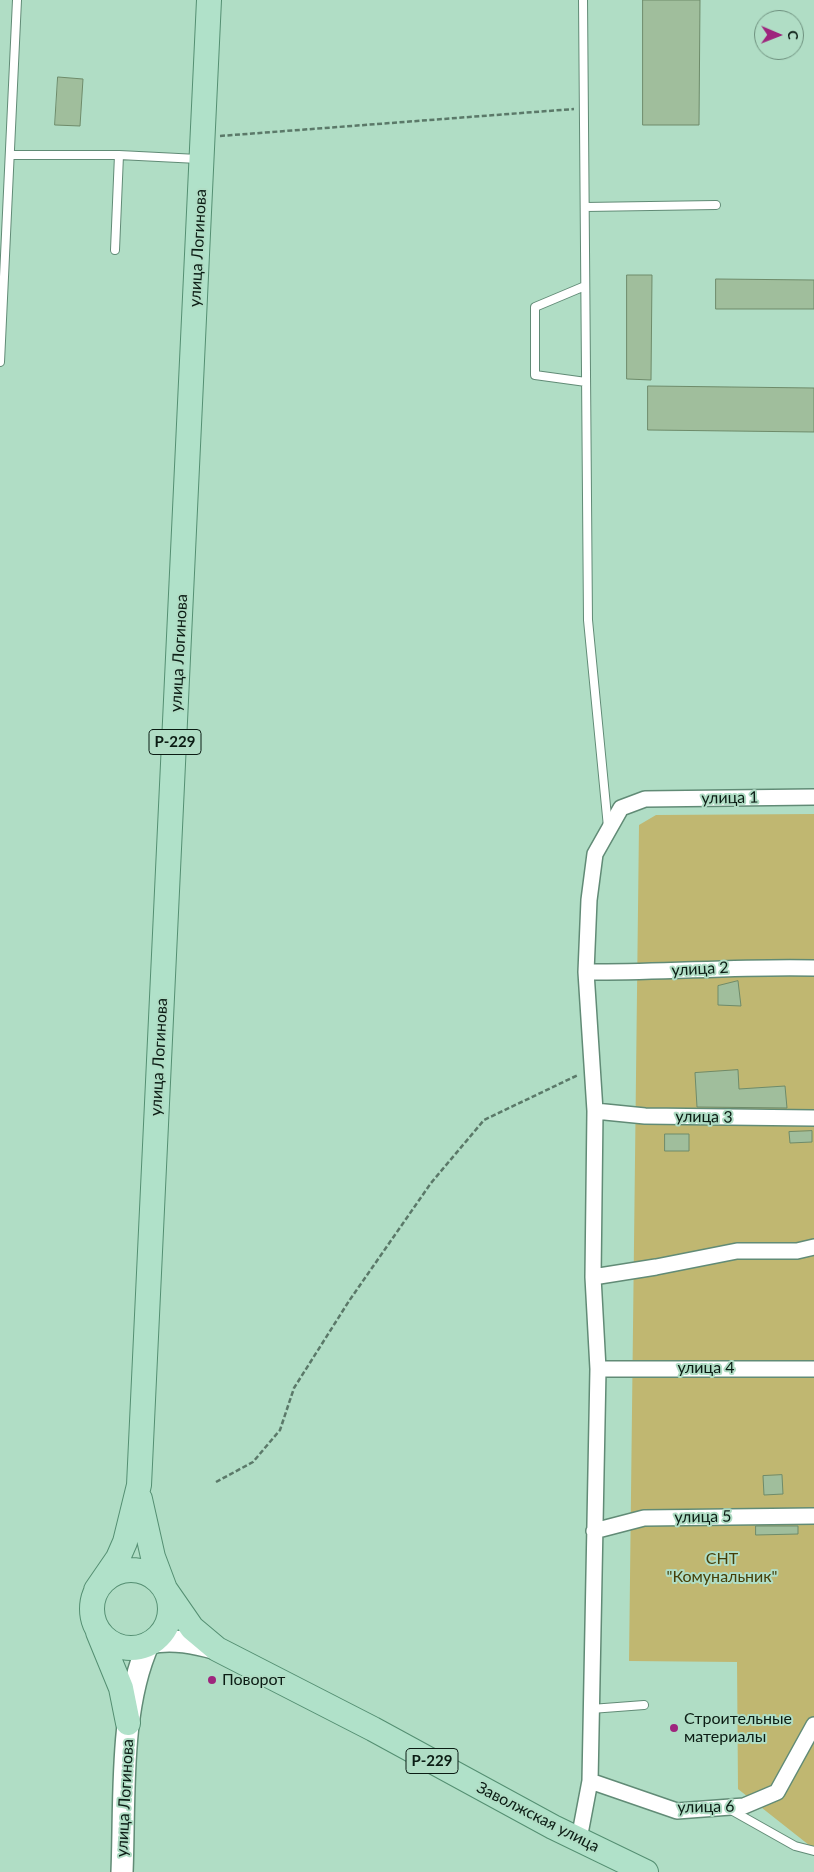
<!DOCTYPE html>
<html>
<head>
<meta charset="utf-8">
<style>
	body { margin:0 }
	#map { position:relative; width:814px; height:1872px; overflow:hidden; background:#b0ddc5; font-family:Lato,sans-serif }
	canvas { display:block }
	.north { position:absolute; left:754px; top:10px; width:50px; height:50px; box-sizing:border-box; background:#b0ddc5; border:1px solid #6e907e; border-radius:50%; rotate:91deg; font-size:14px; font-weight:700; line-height:20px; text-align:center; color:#0b1c14 }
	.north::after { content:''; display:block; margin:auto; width:18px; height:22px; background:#9e257d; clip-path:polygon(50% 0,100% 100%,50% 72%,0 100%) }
</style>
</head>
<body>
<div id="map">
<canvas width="814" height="1872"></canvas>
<div class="north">С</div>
</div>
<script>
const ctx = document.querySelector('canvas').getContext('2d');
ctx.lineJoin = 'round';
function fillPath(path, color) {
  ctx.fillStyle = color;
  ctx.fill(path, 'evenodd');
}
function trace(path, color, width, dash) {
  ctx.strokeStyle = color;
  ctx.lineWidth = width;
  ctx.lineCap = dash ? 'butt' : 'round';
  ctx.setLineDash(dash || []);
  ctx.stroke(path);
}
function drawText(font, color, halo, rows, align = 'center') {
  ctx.font = font + ' Lato,sans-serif';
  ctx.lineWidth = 4;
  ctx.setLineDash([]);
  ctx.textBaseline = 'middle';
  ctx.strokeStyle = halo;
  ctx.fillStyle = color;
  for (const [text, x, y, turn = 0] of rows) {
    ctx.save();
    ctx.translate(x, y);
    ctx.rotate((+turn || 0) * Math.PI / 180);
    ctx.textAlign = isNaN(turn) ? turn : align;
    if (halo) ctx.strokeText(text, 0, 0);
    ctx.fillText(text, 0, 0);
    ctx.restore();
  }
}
fillPath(new Path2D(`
	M814 814V1849L738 1789 737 1662 629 1661 639 825 656 815Z`), '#c0b771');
const building = new Path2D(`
	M643 0H700L699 125H643Z
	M58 77 83 79 80 126 55 125Z
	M627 275H652L651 380 627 379Z
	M716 279 814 280V309H716Z
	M648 386 814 388V432L648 430Z
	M738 981 741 1006 718 1005V986Z
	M738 1070 739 1089 785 1086 787 1108 697 1107 695 1073Z
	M812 1131V1142L790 1143 789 1132Z
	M665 1134H689V1151H665Z
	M782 1475 783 1494 764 1495 763 1476Z
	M756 1526H798V1534L756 1535Z`);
fillPath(building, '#a0be9c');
trace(building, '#6e8b6a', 1);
const lane = new Path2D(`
	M583 0 588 620 608 827
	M10 155H119L198 159
	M585 207 716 205
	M115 250 119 155
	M585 286 535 307V375L586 382
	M0 362 17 0
	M591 1709 644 1705
	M731 1810 795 1846 814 1851`);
const street = new Path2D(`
	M586 972C662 973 738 966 814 968
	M595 1111 645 1116 814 1118
	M593 1277 656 1267 737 1251H797L814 1247
	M598 1369H814
	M594 1531 644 1518 814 1516
	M590 1781 677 1811 744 1806 777 1792 814 1725
	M579 1839 590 1781 598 1369 593 1277 595 1111 586 972 589 900 595 854 621 808 645 799 814 797`);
const secondary = new Path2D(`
	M122 1872C125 1800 119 1708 149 1643 173 1638 195 1643 217 1649`);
const primary = new Path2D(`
	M140 1499 153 1557 165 1589 192 1628 217 1649 373 1729 553 1827 646 1872
	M92 1609a39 39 0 1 1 78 0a39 39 0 1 1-78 0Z
	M96 1590 118 1558 125 1542 139 1485 209 0
	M98 1632 121 1688 128 1723`);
trace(lane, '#618b76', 10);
trace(street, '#618b76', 18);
trace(secondary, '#618b76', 24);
trace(primary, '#548f72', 26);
trace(new Path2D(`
	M220 136 574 109
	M216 1482 253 1462 280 1430 294 1388 349 1301 431 1183 484 1120 578 1075`), '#5b7969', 2.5, [5, 2.5]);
trace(lane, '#fff', 8);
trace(street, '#fff', 15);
trace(secondary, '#fff', 21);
trace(primary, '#b0e1c9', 24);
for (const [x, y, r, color] of [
	[212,1680,5,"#9e257d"],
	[674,1728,5,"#9e257d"]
]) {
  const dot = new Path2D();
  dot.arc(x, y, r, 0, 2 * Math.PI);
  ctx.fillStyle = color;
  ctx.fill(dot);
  trace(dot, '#b0ddc5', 2);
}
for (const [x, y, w] of [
	[175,742,52],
	[432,1761,52]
]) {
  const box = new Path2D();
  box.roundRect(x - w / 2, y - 12.5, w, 25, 4);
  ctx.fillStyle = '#b0ddc5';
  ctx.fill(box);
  trace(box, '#0b1c14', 1);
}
drawText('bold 15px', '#0b1c14', null, [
	["Р-229",175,742],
	["Р-229",432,1761]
]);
drawText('16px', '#0b1c14', '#b0ddc5', [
	["улица Логинова",198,248,-87],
	["улица Логинова",179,653,-87],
	["улица 1",730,798,-1],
	["улица 2",700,969,-3],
	["улица Логинова",159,1057,-87],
	["улица 3",704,1117,1],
	["улица 4",706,1368],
	["улица 5",703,1517,-1],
	["улица Логинова",125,1798,-87],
	["улица 6",706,1807,-1],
	["Заволжская улица",538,1817,27]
]);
drawText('16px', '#453e07', '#b0ddc5', [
	["СНТ",722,1559],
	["\"Комунальник\"",722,1577]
]);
drawText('16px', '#0b1c14', '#b0ddc5', [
	["Поворот",222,1680],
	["Строительные",684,1719],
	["материалы",684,1737]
], 'left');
</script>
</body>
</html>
